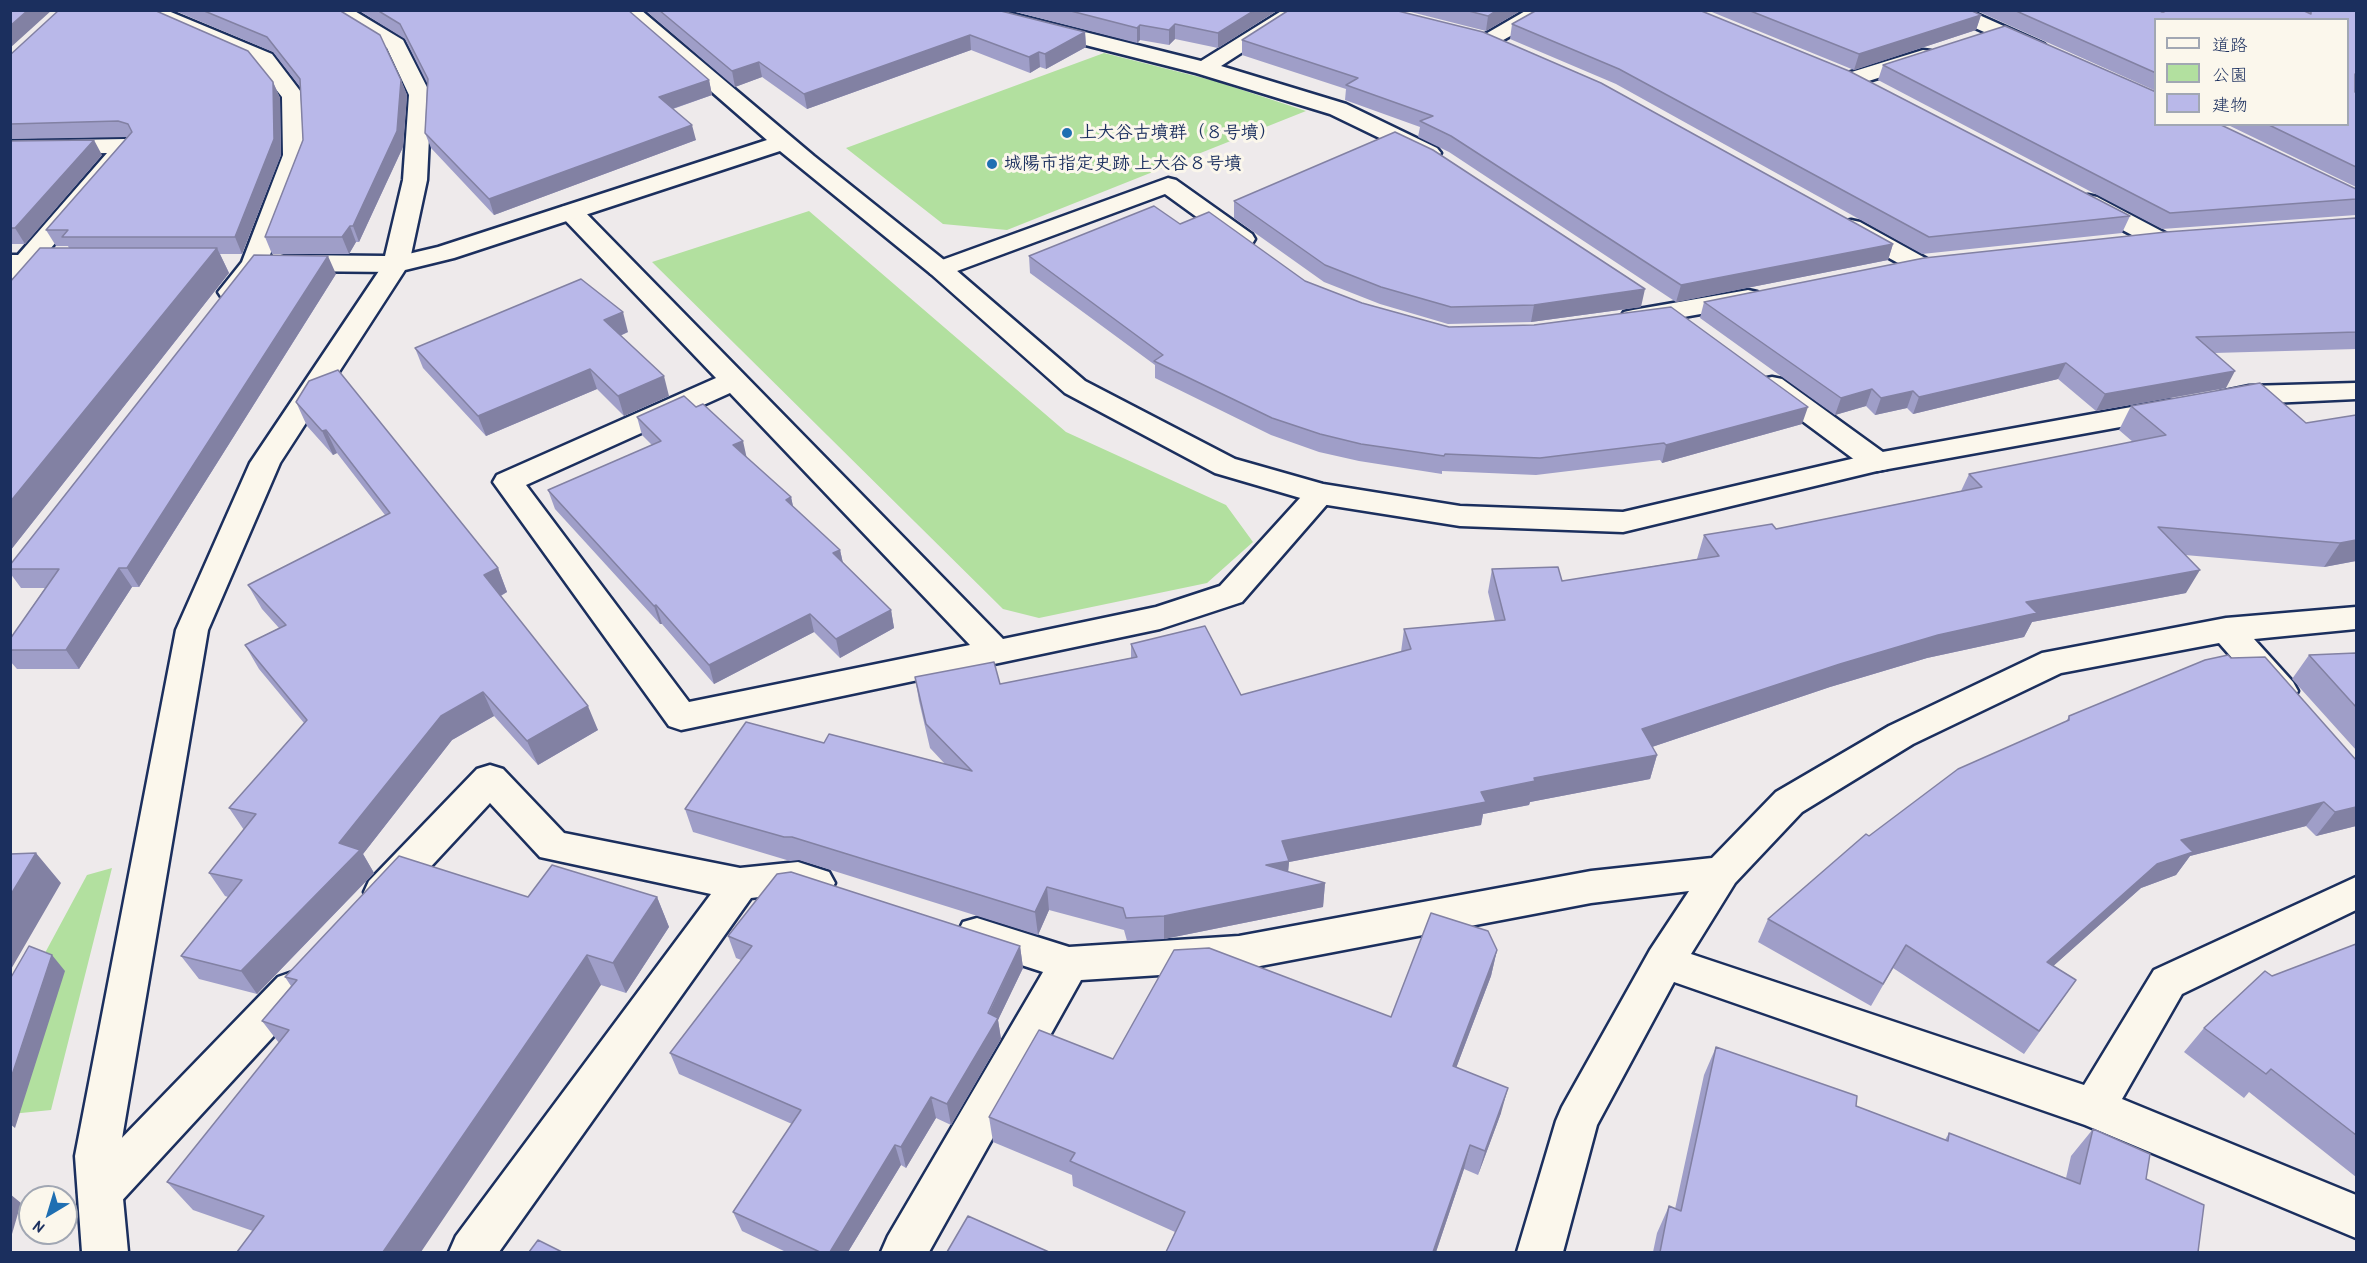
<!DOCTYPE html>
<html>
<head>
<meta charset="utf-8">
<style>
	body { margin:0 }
	#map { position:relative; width:2367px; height:1263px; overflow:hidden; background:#eeeaeb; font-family:"Patrick Hand","Klee One",sans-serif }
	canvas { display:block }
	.frame { position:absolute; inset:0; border:12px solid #1b2f5e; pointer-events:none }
	.legend { position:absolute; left:2154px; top:18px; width:195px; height:108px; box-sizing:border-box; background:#fbf7ec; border:2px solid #a1a7b3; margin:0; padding:8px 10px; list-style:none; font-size:18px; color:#1b2f5e }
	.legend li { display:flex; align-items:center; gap:12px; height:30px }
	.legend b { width:30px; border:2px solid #a1a7b3 }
	.north { position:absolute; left:18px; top:1185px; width:60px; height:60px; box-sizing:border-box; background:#fbf7ec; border:2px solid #a1a7b3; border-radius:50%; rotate:218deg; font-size:16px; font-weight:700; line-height:24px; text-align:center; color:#1b2f5e }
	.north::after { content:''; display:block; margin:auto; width:21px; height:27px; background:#1f6fb2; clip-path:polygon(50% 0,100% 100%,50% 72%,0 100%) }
</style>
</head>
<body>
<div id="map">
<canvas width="2367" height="1263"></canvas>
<div class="frame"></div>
<ul class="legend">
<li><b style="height:8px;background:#fbf7ec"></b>道路</li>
<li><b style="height:16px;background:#b2e09f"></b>公園</li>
<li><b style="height:16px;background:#b9b8e9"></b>建物</li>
</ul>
<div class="north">N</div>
</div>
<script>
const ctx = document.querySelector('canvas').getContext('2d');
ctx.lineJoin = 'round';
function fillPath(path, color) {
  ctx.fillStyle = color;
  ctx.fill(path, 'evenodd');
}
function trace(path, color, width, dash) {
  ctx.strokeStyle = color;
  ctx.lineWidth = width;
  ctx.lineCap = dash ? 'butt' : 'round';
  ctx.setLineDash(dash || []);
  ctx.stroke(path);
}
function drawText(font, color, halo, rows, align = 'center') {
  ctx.font = font + ' "Patrick Hand","Klee One",sans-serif';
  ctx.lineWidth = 6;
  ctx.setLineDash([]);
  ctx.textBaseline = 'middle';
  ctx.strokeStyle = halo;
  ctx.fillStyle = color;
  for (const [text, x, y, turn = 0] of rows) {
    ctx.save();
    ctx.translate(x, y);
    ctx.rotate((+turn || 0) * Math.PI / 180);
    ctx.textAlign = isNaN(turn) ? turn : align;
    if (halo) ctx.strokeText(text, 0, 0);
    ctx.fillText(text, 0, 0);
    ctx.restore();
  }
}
fillPath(new Path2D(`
	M1104 53 1215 81 1306 111 1007 230 943 224 846 148Z
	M809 211 1066 432 1226 505 1253 542 1207 583 1039 618 1003 609 652 262Z
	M112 868 51 1110 11 1114V1016L87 875Z`), '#b2e09f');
const street = new Path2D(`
	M137 10H166L272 54 304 96 307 155 267 263 240 298 231 300 222 298 218 292 242 262 283 155 282 97 256 64 140 14Z
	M327 10H353L403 40 431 95 427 180 409 264 405 269 396 272 288 271 279 268 275 263 279 258 288 255 385 256 403 180 409 95 387 48 330 14Z
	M960 10H997L1201 61 1283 10H1308L1221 66 1346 104 1437 148 1441 153 1437 158 1429 160 1421 158 1330 114 1196 73 963 14Z
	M1527 10H1553L1550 14 1496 44 1489 46 1482 44 1479 40 1482 36Z
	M1940 10H1968L2044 44 2048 48 2044 52 2037 54 2030 52 1943 14Z
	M1923 50 1931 51 1934 56 1931 61 1853 86 1845 84 1842 79 1845 74Z
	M126 139 134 141 138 146 45 255 80 258 84 263 80 268 71 271H32L25 278 10 279V255H18L107 153 10 155V141Z
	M1168 178 1176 180 1252 234 1255 239 1252 244 1243 246 1234 244 1165 194 949 274 940 277 931 274 927 269 931 264Z
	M2088 195 2097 197 2167 234 2170 239 2167 244 2158 246 2149 244 2079 207 2076 202 2079 197Z
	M571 205 580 207 1003 639 1156 607 1220 586 1310 487 1321 484 1332 487 1336 494 1242 602 1160 629 681 730 669 726 493 482 497 475 716 378 562 217 559 212 562 207ZM730 393 970 645 689 702 526 485Z
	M1851 220 1860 222 1927 259 1931 264 1927 269 1918 272 1909 269 1842 232 1839 227 1842 222Z
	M1748 290 1757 292 1761 298 1757 304 1633 326 1624 324 1620 318 1624 312 1633 310Z
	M1772 377 1782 379 1887 455 1892 462 1887 469 1877 471 1867 469 1762 391 1758 385 1762 379Z
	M2356 607V629L2254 639 2293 682 2298 691 2293 700 2281 704 2269 700 2219 643 2061 673 1913 744 1802 812 1735 883 1691 954 2084 1085 2154 970 2356 877V910L2182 994 2122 1099 2356 1195V1238L2085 1125 1674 982 1597 1125 1563 1252H1517L1556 1121 1562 1107 1650 950 1689 891 1591 903 1239 970 1081 980 929 1252H881L888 1236 1043 972 963 946 957 934 963 922 977 918 1069 947 1239 936 1591 871 1712 858 1776 792 1889 726 2042 653 2226 618Z
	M490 765 503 769 564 833 740 868 798 862 829 872 835 883 829 894 816 899 798 892 751 898 499 1252H449L456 1236 711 894 540 857 490 803 397 903 383 908 369 903 364 892 369 881 477 769Z
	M292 972 306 977 312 989 306 1001 116 1207 100 1213 84 1207 78 1192 84 1177 278 977Z`);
const secondary = new Path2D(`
	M618 10H641L814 156 949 264 1085 381 1235 459 1323 484 1460 506 1623 512 1877 453 2170 400 2180 403 2184 409 2180 415 2170 418 1877 471 1623 532 1460 526 1321 504 1215 473 1065 393 931 274 780 151 454 258 405 270 280 463 208 630 119 1156 128 1252H82L75 1156 176 630 250 463 387 259 438 247 767 140Z
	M2356 383V399L2249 404 2230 407 2220 404 2216 398 2220 392 2249 386Z`);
trace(street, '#1b2f5e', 5);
trace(secondary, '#1b2f5e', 5);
fillPath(street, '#fbf7ec');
fillPath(secondary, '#fbf7ec');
fillPath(new Path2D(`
	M173 10H339L401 80 407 95 403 147 359 242H356L349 254H272L265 237 303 140 300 87 273 52Z
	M358 10H628L709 80 712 95 673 109 696 140 494 215 431 148 425 133 427 83 405 39Z
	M645 10H997L1085 32 1086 47 1046 69 1040 67 1030 73 971 50 807 109 762 77 735 87Z
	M1008 10H1278L1218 48 1175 39 1169 45 1140 40 1137 43Z
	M1403 10H1522L1486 31Z
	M1707 10H1970L1981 15 1976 30 1854 70Z
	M1975 10H2158L2162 12 2163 11 2162 10H2356V187L2226 124H2348L2156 20V91Z
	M1512 24 2130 216 2122 233 1922 254 1616 84 1510 39Z
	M1242 40 1893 244 1888 260 1676 302 1449 152 1418 137 1420 127 1345 100 1346 89 1242 55Z
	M10 55 273 82 280 98 281 155 242 254H220L229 273 10 551V282L69 248 68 246H56L46 230 127 137 10 139Z
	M1883 65 2156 124 2356 189V215L2162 229 1878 80Z
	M10 141 102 155 25 244H10Z
	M1234 201 1641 307 1531 322 1448 324 1380 304 1324 282 1234 218Z
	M2356 218V349L2214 353 2226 388 2096 411 2058 379 1913 414 1907 408 1875 415 1866 406 1835 415 1700 318 1704 302Z
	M1180 224 1305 281 1362 303 1802 424 1662 463 1660 460 1536 475 1442 471V474L1359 461 1319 452 1271 435 1155 378V365L1030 273 1029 256Z
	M336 274 139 587H132L79 669H17L10 661V639L45 588H21L10 573V569Z
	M628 332 620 336 669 396 624 416 597 389 486 436 423 368 415 348Z
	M2260 383 2356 561 2324 567 2185 555 2186 593 2032 622 2024 637 1927 658 1830 687 1652 747 1657 755 1650 779 1530 802 1529 805 1483 814 1481 825 1289 862 1288 872 1325 883 1323 907 1164 939 1127 941 1124 930 1049 910 1038 935 799 860 790 861 693 832 685 809 824 743 945 764 930 748 919 701 915 677 1000 684 1131 658V644L1241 695 1401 652 1404 629 1495 621 1488 592 1492 569 1562 581 1697 559 1704 535 1776 529 1961 491 1969 474 2133 442 2119 430 2131 406Z
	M296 402 498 568 507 592 501 596 598 730 538 765 494 716 452 740 363 854 374 873 257 994 199 979 181 956 228 897 225 896 209 873 244 830 229 808 304 723 259 669 245 645 279 628 262 609 248 585 385 515 337 453 333 455 307 426Z
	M637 417 747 458 791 497 793 507 840 550 843 563 891 610 894 628 840 658 814 632 714 684 662 624H660L555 509 548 490 652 445 642 435Z
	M2356 653V750L2292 679 2309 655Z
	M2069 716 2356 760V826L2316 836 2306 826 2190 856 2176 875 2141 888 2053 966 2076 980 2024 1054 1893 968 1871 1006 1758 942 1768 919 1869 836 2066 722Z
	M528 897H657L669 927 626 993 601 985 253 1231 193 1210 167 1182 279 1043 262 1021 291 986 285 977Z
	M728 936 1020 946 1023 968 998 1020 1001 1039 951 1125 936 1118 906 1168 901 1165 848 1252H786L742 1231 733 1212 792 1124 679 1074 670 1053 741 960 736 958Z
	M2356 944V1177L2249 1092 2244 1098 2184 1052 2204 1028 2272 976Z
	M1497 950 1491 976 1456 1068 1501 1113 1478 1175 1464 1169 1436 1252H1166L1175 1232 1073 1186 1072 1175 993 1142 989 1117 1113 1059 1391 1017Z
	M1716 1047 1856 1106 1945 1140 1949 1133 2066 1178 2071 1156 2093 1129 2146 1179 2198 1252H1653L1657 1233 1669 1206 1675 1209 1704 1075Z`), '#9f9ec8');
fillPath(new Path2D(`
	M28 10H52L10 48V26Z
	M1255 10H1278L1218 48V33Z
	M1497 10H1522L1486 31 1488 16Z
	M1981 15 1976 30 1854 70 1859 54Z
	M1175 24V39L1169 45V30Z
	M1140 25V40L1137 43V28Z
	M1085 32 1086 47 1046 69 1045 54Z
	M970 35 971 50 807 109 804 94Z
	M1039 52 1040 67 1030 73 1029 57Z
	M759 62 762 77 735 87 732 71Z
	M401 80 407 95 403 147 359 242 353 226Z
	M709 80 712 95 663 112 659 97Z
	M273 82 280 98 281 155 242 254 235 237Z
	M692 125 696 140 494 215 489 199Z
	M94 140 102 155 25 244 15 228Z
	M350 226 356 242 349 254 342 237Z
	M1893 244 1888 260 1676 302 1681 285Z
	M217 248 229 273 10 551V502Z
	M328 256 336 274 139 587 127 568Z
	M1645 289 1641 307 1531 322 1534 305Z
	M623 312 628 332 610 340 604 320Z
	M2066 363 2058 379 1913 414 1919 397Z
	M590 369 597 389 486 436 478 416Z
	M2235 371 2226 388 2096 411 2105 394Z
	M664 376 669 396 624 416 618 396Z
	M1872 389 1866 406 1835 415 1841 398Z
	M1913 391 1907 408 1875 415 1881 398Z
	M1808 407 1802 424 1662 463 1666 445Z
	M326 430 337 453 333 455 322 431Z
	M743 441 747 459 733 445Z
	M791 497 795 515 786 500Z
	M2356 540V561L2324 567 2340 543Z
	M840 550 844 568 833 553Z
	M119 568 132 587 79 669 66 650Z
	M498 568 507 592 494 599 484 575Z
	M2200 570 2186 593 2032 622 2024 637 1927 658 1830 687 1634 753 1642 729 2026 602Z
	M656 605 662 624H660L654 606Z
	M891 610 894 628 840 658 836 639Z
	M810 614 814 632 714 684 709 665Z
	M483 692 494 716 452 740 363 854 374 873 257 994 241 971 339 843 441 716Z
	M588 706 598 730 538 765 527 741Z
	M1657 755 1650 779 1530 802 1529 805 1483 814 1481 825 1289 862 1287 884 1266 865 1282 841 1481 792 1534 778Z
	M2324 802 2306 826 2190 856 2176 875 2141 888 2032 985 2047 962 2181 840Z
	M2356 807V826L2316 836 2335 812Z
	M36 853 61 883 10 971V896Z
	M1325 883 1323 907 1164 939V916Z
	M1047 887 1049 910 1038 935 1035 912Z
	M657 897 669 927 626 993 613 963Z
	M1020 946 1023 968 998 1020 1001 1039 951 1125 947 1104Z
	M1497 950 1491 976 1447 1092 1453 1066Z
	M52 955 65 971 15 1128 10 1124V1081Z
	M587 955 601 985 421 1252H383Z
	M1508 1088 1501 1113 1478 1175 1485 1151Z
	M931 1097 936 1118 906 1168 901 1147Z
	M895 1145 901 1165 848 1252H830Z
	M1470 1145 1464 1169 1436 1252H1433Z
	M10 1194 21 1203 10 1241Z`), '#8281a3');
const building = new Path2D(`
	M10 10H28L10 26Z
	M59 10H154L248 51 273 82 274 139 235 237H62L68 230H46L132 132 128 124 118 121 10 124V55Z
	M202 10H339L380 35 401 80 397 131 353 226H350L342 237H265L303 140 300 79 267 37Z
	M377 10H628L709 80 659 97 692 125 489 199 425 133 428 79 400 24Z
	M659 10H997L1085 32 1045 54 1039 52 1029 57 970 35 804 94 759 62 732 71Z
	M1067 10H1255L1218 33 1175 24 1169 30 1140 25 1137 28Z
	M1289 10H1394L1483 32 1601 83 1893 244 1681 285 1451 136 1420 121 1433 116 1346 85 1358 78 1242 40Z
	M1465 10H1497L1488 16Z
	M1537 10H1699L1849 71 2130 216 1929 237 1619 69 1512 24Z
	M1748 10H1970L1981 15 1859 54Z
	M2014 10H2158L2162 12H2164V10H2302L2311 14V10H2356V74H2355V92L2356 93V167L2267 124H2348V20H2156V73Z
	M2005 26 2156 92V124H2219L2356 189V199L2170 213 1883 65Z
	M1395 132 1433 150 1645 289 1534 305 1451 307 1381 287 1325 265 1234 201Z
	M94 140 15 228H10V141Z
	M1154 206 1180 224 1209 212 1305 281 1362 303 1449 327 1534 325 1671 307 1808 407 1666 445 1664 443 1540 458 1445 454 1444 456 1361 444 1320 434 1272 418 1154 361 1163 355 1029 256Z
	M2356 218V332L2196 337 2235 371 2105 394 2066 363 1919 397 1913 391 1881 398 1872 389 1841 398 1704 302 1924 258 2166 232Z
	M40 248H217L10 502V282Z
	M254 255 328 256 127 568H119L66 650H10V639L59 569H10V565Z
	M581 279 623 312 604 320 664 376 618 396 590 369 478 416 415 348Z
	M338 370 498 568 484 575 588 706 527 741 483 692 441 716 339 843 360 850 241 971 181 956 242 880 209 873 256 814 229 808 307 720 245 645 286 625 248 585 390 513 326 430 322 431 296 402 309 381Z
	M2260 383 2306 423 2356 415V540L2340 543 2158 527 2200 570 2026 602 2037 613 1938 635 1840 664 1642 729 1657 755 1534 778 1535 781 1481 792 1486 802 1282 841 1289 861 1266 865 1325 883 1164 916 1126 918 1123 908 1047 887 1035 912 792 837H784L685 809 746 722 824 743 829 734 972 771 926 724 915 677 994 662 1000 684 1137 657 1131 644 1205 626 1241 695 1411 649 1404 629 1505 620 1492 569 1558 567 1562 581 1719 556 1704 535 1772 524 1776 529 1982 487 1969 474 2166 435 2131 406Z
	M684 396 696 407 703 404 743 441 733 445 791 497 786 500 840 550 833 553 891 610 836 639 810 614 709 665 656 605 654 606 548 490 661 441 637 417Z
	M2356 653V707L2309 655Z
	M2228 655 2231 658 2265 657 2356 760V807L2335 812 2324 802 2181 840 2193 852 2157 864 2047 962 2076 980 2039 1031 1906 945 1883 984 1768 919 1866 834 1869 836 1958 769 2069 720V716L2205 660Z
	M36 853 10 896V854Z
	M399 856 528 897 552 865 657 897 613 963 587 955 383 1252H237L264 1216 167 1182 289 1030 262 1021 297 980 285 977Z
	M791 872 1020 946 988 1013 998 1018 947 1104 931 1097 901 1147 895 1145 830 1252H820L733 1212 801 1110 670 1053 752 946 728 936 777 874Z
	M1431 913 1488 931 1497 950 1453 1066 1508 1088 1485 1151 1470 1145 1433 1252H1166L1185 1212 1070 1161 1075 1153 989 1117 1039 1030 1113 1059 1174 950 1209 948 1391 1017Z
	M2356 944V1135L2271 1069 2266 1074 2204 1028 2265 971 2272 976Z
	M29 946 52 955 10 1081V979Z
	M1716 1047 1857 1096 1856 1106 1948 1141 1949 1133 2080 1184 2093 1129 2150 1154 2146 1179 2204 1205 2198 1252H1660L1669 1206 1681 1211Z
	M968 1216 1049 1252H947Z
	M538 1240 562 1252H529Z`);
fillPath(building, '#b9b8e9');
trace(building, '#8281a3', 1.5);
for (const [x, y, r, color] of [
	[1067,133,6,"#1f6fb2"],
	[992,164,6,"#1f6fb2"]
]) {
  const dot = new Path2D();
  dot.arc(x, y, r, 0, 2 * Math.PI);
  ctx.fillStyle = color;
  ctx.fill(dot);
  trace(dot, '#fbf7ec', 2);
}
drawText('bold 18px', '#1b2f5e', '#fbf7ec', [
	["上大谷古墳群（８号墳）",1079,133],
	["城陽市指定史跡 上大谷８号墳",1004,164]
], 'left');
</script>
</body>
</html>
